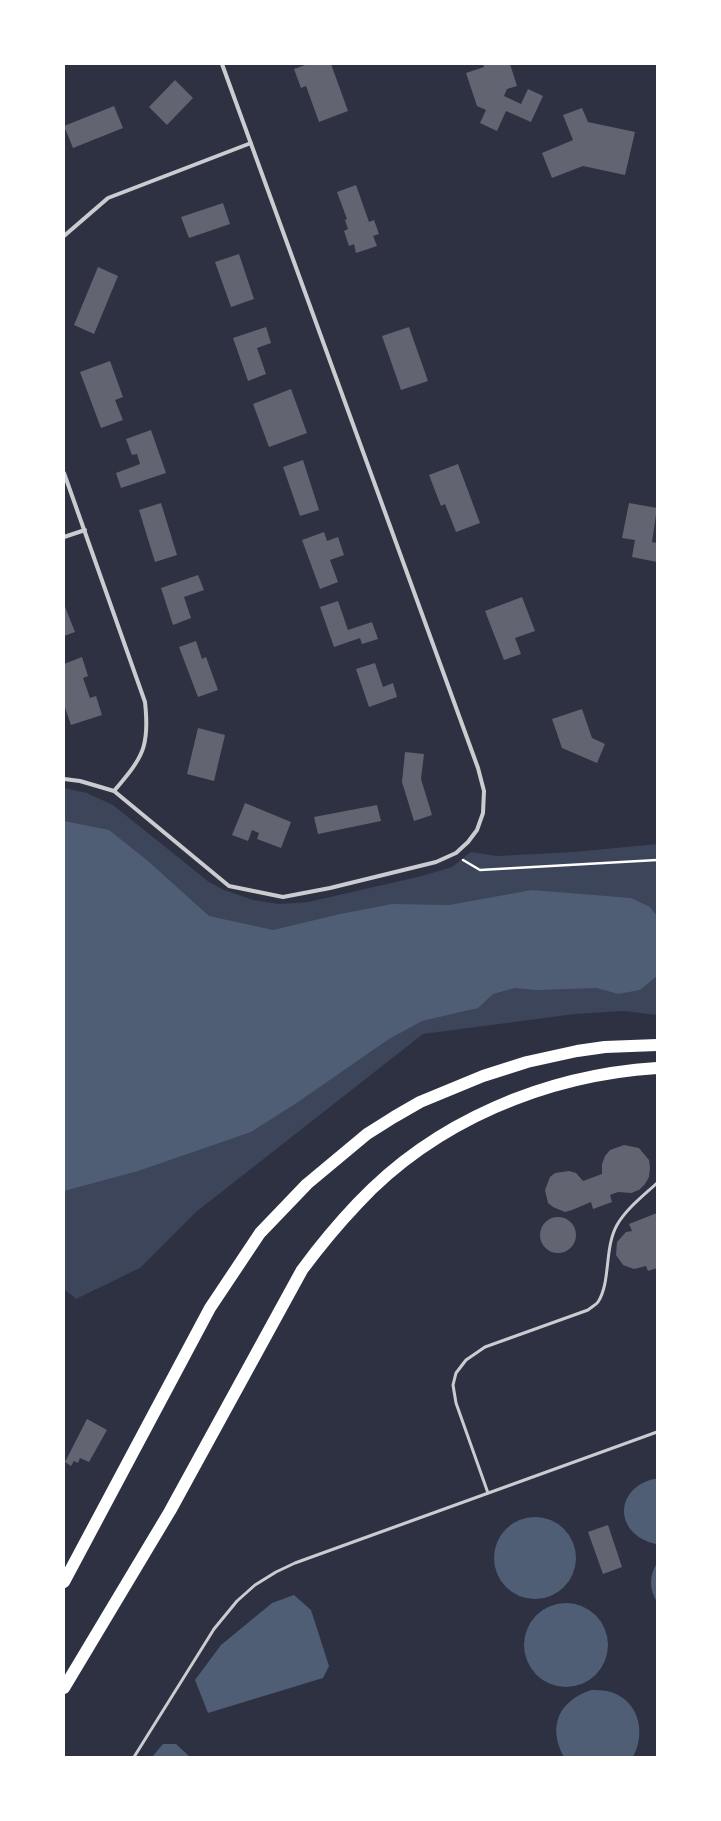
<!DOCTYPE html>
<html>
<head>
<meta charset="utf-8">
<style>
	body { margin:0 }
	#map { position:relative; width:721px; height:1821px; overflow:hidden; background:#2d3142; font-family:"Crimson Pro",serif }
	canvas { display:block }
	.frame { position:absolute; inset:0; border:65px solid #fff; pointer-events:none }
</style>
</head>
<body>
<div id="map">
<canvas width="721" height="1821"></canvas>
<div class="frame"></div>
</div>
<script>
const ctx = document.querySelector('canvas').getContext('2d');
ctx.lineJoin = 'round';
function fillPath(path, color) {
  ctx.fillStyle = color;
  ctx.fill(path, 'evenodd');
}
function trace(path, color, width, dash) {
  ctx.strokeStyle = color;
  ctx.lineWidth = width;
  ctx.lineCap = dash ? 'butt' : 'round';
  ctx.setLineDash(dash || []);
  ctx.stroke(path);
}
fillPath(new Path2D(`
	M64 788 87 793 113 805 209 882 224 890 253 900 279 904 308 902 422 876 452 867 471 852 497 856 574 852 657 844V1015L624 1011 575 1014 423 1034 196 1212 140 1268 76 1299 64 1289Z`), '#3c4559');
fillPath(new Path2D(`
	M64 821 109 830 148 861 209 916 273 930 340 914 392 904 449 905 532 890 631 898 650 907 657 916V976L640 990 618 994 597 988 537 990 515 988 493 994 478 1008 422 1021 389 1039 298 1102 251 1132 138 1171 64 1191Z
	M653 1479H657V1544H656C615 1535 613 1490 653 1479Z
	M494 1558a41 41 0 1 1 82 0a41 41 0 1 1-82 0Z
	M657 1563V1602C649 1589 649 1576 657 1563Z
	M294 1595 311 1610 329 1666 323 1678 208 1713 195 1680 221 1645 272 1603Z
	M524 1645a42 42 0 1 1 84 0a42 42 0 1 1-84 0Z
	M591 1690C596 1690 602 1690 607 1691 638 1698 647 1731 633 1757H564C547 1726 559 1701 591 1690Z
	M163 1744H176L190 1757H152Z`), '#4f5d75');
fillPath(new Path2D(`
	M308 64H331L348 111 319 122 306 86 301 88 294 69Z
	M483 64H510L517 86 507 89 504 96 521 104 528 89 543 96 531 122 506 111 497 131 480 123 486 110 477 106 466 73 484 67Z
	M175 80 193 98 167 125 149 107Z
	M114 106 123 128 73 148 64 126Z
	M582 108 588 122 635 132 625 175 583 166 552 178 542 153 573 140 563 115Z
	M356 185 369 222 374 220 379 234 373 236 377 246 356 253 354 244 349 246 344 231 348 229 345 220 347 219 337 192Z
	M223 203 230 224 189 238 181 217Z
	M239 254 254 299 231 307 215 262Z
	M98 267 118 276 94 334 74 325Z
	M266 327 271 343 257 348 266 374 248 381 233 338Z
	M409 327 428 381 401 390 382 336Z
	M110 361 123 397 115 400 123 420 101 428 80 372Z
	M291 389 307 433 269 447 253 404Z
	M151 430 166 473 121 488 116 473 140 464 137 454 132 455 126 439Z
	M303 460 319 510 300 516 283 467Z
	M458 464 480 523 456 532 445 504 441 506 429 475Z
	M161 503 177 555 155 562 139 510Z
	M629 503 657 508 652 542 657 543V562L632 557 635 540 622 538Z
	M324 532 327 541 338 537 344 555 330 560 338 582 320 589 302 540Z
	M198 575 204 590 184 597 191 618 173 625 161 588Z
	M522 597 535 631 515 638 521 654 504 660 485 611Z
	M338 601 348 630 372 622 378 639 362 644 360 638 334 647 320 607Z
	M64 604 75 632 64 636Z
	M196 641 202 659 206 657 218 690 198 697 179 647Z
	M82 657 88 676 83 678 90 698 96 696 102 715 71 725 64 705V664Z
	M375 663 383 687 393 683 397 697 369 707 356 669Z
	M582 709 592 738 605 744 597 763 562 748 552 719Z
	M198 728 225 735 214 781 187 774Z
	M405 752 424 754 421 779 432 815 414 821 402 782Z
	M245 803 291 822 281 848 257 839 259 833 252 830 248 841 232 835Z
	M377 805 381 821 318 834 314 817Z
	M624 1145 639 1148 649 1160 650 1168 649 1177 645 1184 639 1190 631 1193 618 1192 610 1195 612 1202 593 1209 591 1202 572 1210 565 1212 553 1207 548 1203 545 1190 550 1177 555 1173 569 1171 576 1173 583 1181 602 1174V1164L605 1156 610 1150Z
	M657 1213V1268L648 1271 646 1266 634 1269 623 1265 616 1255 617 1242 626 1232 632 1231 629 1224Z
	M540 1235a18 18 0 1 1 36 0a18 18 0 1 1-36 0Z
	M87 1419 107 1430 89 1462 80 1458 78 1463 74 1461 71 1466 65 1462Z
	M608 1525 622 1567 603 1574 588 1532Z`), '#626471');
trace(new Path2D(`
	M463 860 480 870 657 860`), '#fff', 2.5);
trace(new Path2D(`
	M488 1493 456 1403 453 1385 456 1373 466 1360 485 1347 588 1310C591 1307 596 1305 598 1302 611 1282 604 1248 617 1225 626 1209 643 1196 657 1183
	M134 1757 214 1629 237 1601 255 1585 276 1572 295 1563 657 1432`), '#caccd0', 3);
trace(new Path2D(`
	M64 236 108 198 251 143
	M64 473 145 702C150 747 143 757 114 791
	M64 537 85 530
	M64 779 80 781 114 791 229 886 283 897 330 888 436 862 456 853 468 842 477 830 483 813 484 791 478 768 222 64`), '#caccd0', 4);
trace(new Path2D(`
	M64 1582 210 1308 260 1233 307 1184 367 1134 394 1117 420 1102 483 1076 527 1062 577 1051 605 1047 657 1045
	M64 1688 170 1511 302 1270C319 1247 338 1224 358 1203 435 1121 546 1075 657 1068`), '#fff', 12);
</script>
</body>
</html>
